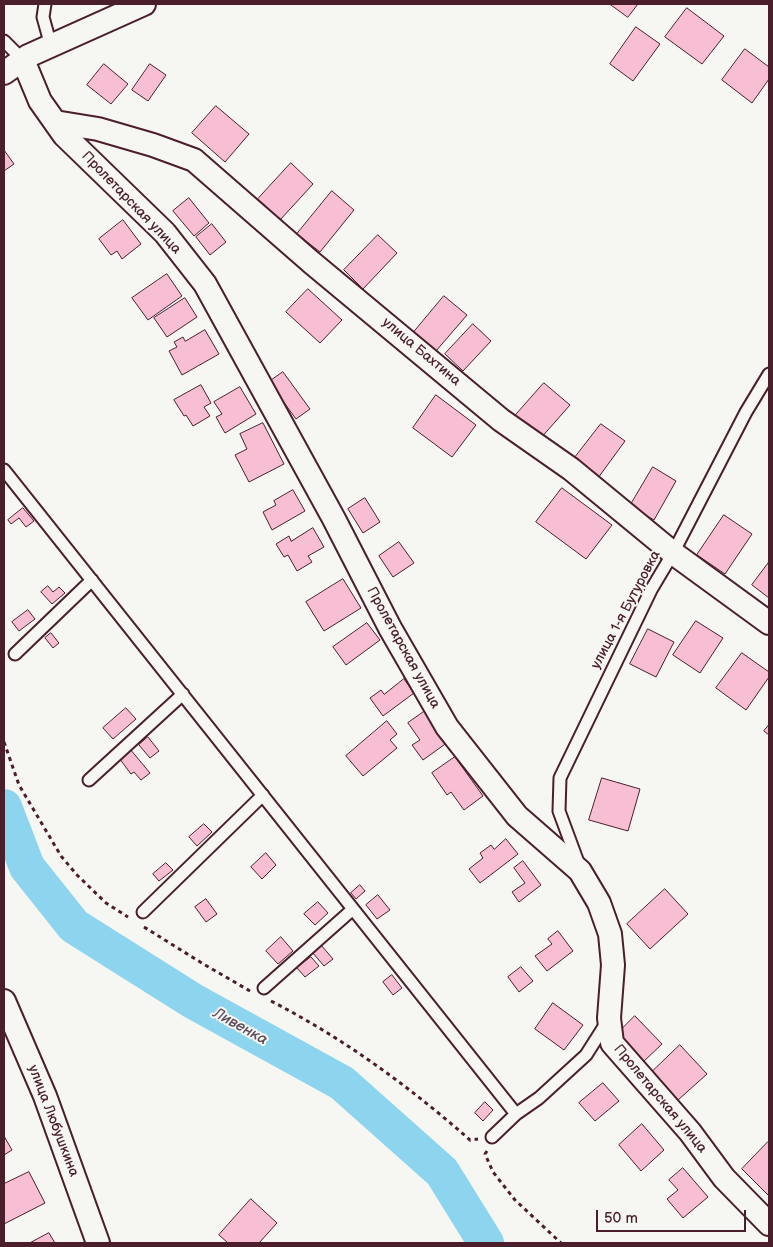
<!DOCTYPE html>
<html>
<head>
<meta charset="utf-8">
<style>
	body { margin:0 }
	#map { position:relative; width:773px; height:1247px; overflow:hidden; background:#f6f6f2; font-family:"Balsamiq Sans",sans-serif }
	canvas { display:block }
	.frame { position:absolute; inset:0; border:5px solid #4a1f2b; pointer-events:none }
	.scale { position:absolute; left:596px; top:1210px; width:150px; height:22px; box-sizing:border-box; border:2px solid #4a1f2b; border-top:0; padding-left:6px; font-size:15px; line-height:18px; white-space:nowrap; color:#4a1f2b; -webkit-text-stroke:4px #f6f6f2; paint-order:stroke }
</style>
</head>
<body>
<div id="map">
<canvas width="773" height="1247"></canvas>
<div class="frame"></div>
<div class="scale">50 m</div>
</div>
<script>
const ctx = document.querySelector('canvas').getContext('2d');
ctx.lineJoin = 'round';
function trace(path, color, width, dash) {
  ctx.strokeStyle = color;
  ctx.lineWidth = width;
  ctx.lineCap = dash ? 'butt' : 'round';
  ctx.setLineDash(dash || []);
  ctx.stroke(path);
}
function fillPath(path, color) {
  ctx.fillStyle = color;
  ctx.fill(path, 'evenodd');
}
function drawText(font, color, halo, rows, align = 'center') {
  ctx.font = font + ' "Balsamiq Sans",sans-serif';
  ctx.lineWidth = 4;
  ctx.setLineDash([]);
  ctx.textBaseline = 'middle';
  ctx.strokeStyle = halo;
  ctx.fillStyle = color;
  for (const [text, x, y, turn = 0] of rows) {
    ctx.save();
    ctx.translate(x, y);
    ctx.rotate((+turn || 0) * Math.PI / 180);
    ctx.textAlign = isNaN(turn) ? turn : align;
    if (halo) ctx.strokeText(text, 0, 0);
    ctx.fillText(text, 0, 0);
    ctx.restore();
  }
}
trace(new Path2D(`
	M4 807 27 867 74 926 193 1001 342 1083 442 1172 486 1243`), '#8dd5ee', 36);
const building = new Path2D(`
	M610 4H638L628 17Z
	M687 8 724 36 702 64 665 37Z
	M636 27 660 44 633 81 610 64Z
	M745 49 769 67V79L752 103 722 80Z
	M104 64 128 84 111 104 87 85Z
	M150 64 166 75 148 101 132 90Z
	M216 106 249 134 225 162 192 133Z
	M4 150 14 164 4 171Z
	M291 163 313 184 280 220 258 199Z
	M332 191 354 210 320 252 297 234Z
	M189 198 209 223 194 236 173 211Z
	M123 220 141 244 122 259 117 251 111 255 99 239Z
	M212 224 226 242 210 255 196 237Z
	M378 235 397 253 363 289 344 270Z
	M167 274 182 296 148 320 132 298Z
	M308 289 342 320 320 343 286 312Z
	M444 296 467 315 436 351 414 332Z
	M185 298 197 317 167 337 154 318Z
	M473 324 491 341 463 371 445 354Z
	M205 330 219 354 182 375 169 351 177 347 174 342 183 337 185 341Z
	M283 372 310 409 296 419 269 382Z
	M544 383 570 405 540 439 514 417Z
	M201 385 211 403 204 407 210 416 193 426 186 415 184 416 174 400Z
	M240 387 256 414 225 433 216 417 222 414 214 402Z
	M436 395 476 425 452 457 413 428Z
	M263 423 284 464 249 482 235 455 247 449 240 434Z
	M601 424 625 441 598 478 573 460Z
	M653 467 676 481 654 520 630 506Z
	M562 488 612 525 586 559 536 522Z
	M293 490 305 511 272 530 263 512 276 505 274 501Z
	M365 498 380 522 363 533 348 509Z
	M23 508 34 521 26 527 19 518 11 524 8 520Z
	M724 515 752 534 725 574 697 555Z
	M313 528 324 547 308 556 312 562 297 571 288 555 284 557 276 544 289 536 291 541Z
	M399 542 414 563 393 577 379 556Z
	M769 562V598L752 585Z
	M343 579 361 608 324 631 306 602Z
	M48 586 53 592 59 587 65 593 52 604 41 592Z
	M28 610 35 619 19 631 12 622Z
	M696 621 723 638 700 673 673 655Z
	M367 623 380 640 346 665 333 647Z
	M648 629 674 642 656 677 630 664Z
	M51 633 59 643 53 648 45 638Z
	M742 653 769 672V677L746 710 716 688Z
	M404 679 414 693 383 716 370 698 381 690 384 694Z
	M126 708 136 719 113 739 103 728Z
	M425 711 448 742 423 760 412 745 420 740 408 723Z
	M387 721 397 734 390 740 397 748 363 776 346 756Z
	M769 725V735L764 731Z
	M148 737 159 751 150 758 139 745Z
	M130 749 150 773 141 780 134 772 131 774 119 758Z
	M455 757 483 796 464 810 451 792 447 795 432 773Z
	M602 778 640 789 628 831 589 820Z
	M204 824 212 832 197 846 189 837Z
	M506 839 518 854 480 883 469 869 483 858 480 853 491 845 494 849Z
	M266 853 276 865 262 879 251 867Z
	M523 861 541 885 519 902 512 892 525 883 514 868Z
	M166 863 173 870 159 881 153 874Z
	M360 885 365 891 356 899 351 893Z
	M665 889 688 914 650 949 627 924Z
	M378 895 390 910 377 919 366 905Z
	M206 899 217 914 206 922 195 907Z
	M318 902 328 913 315 925 304 914Z
	M558 931 573 951 547 971 535 956 552 944 548 939Z
	M281 937 293 951 278 964 266 951Z
	M321 945 333 959 324 966 312 952Z
	M311 957 319 966 305 977 297 968Z
	M521 967 533 981 519 992 508 977Z
	M392 975 402 988 393 995 383 982Z
	M553 1003 583 1025 564 1050 535 1029Z
	M635 1016 662 1044 642 1063 616 1035Z
	M680 1045 707 1074 678 1100 652 1072Z
	M603 1083 619 1101 595 1121 579 1103Z
	M485 1102 493 1110 483 1121 475 1113Z
	M642 1124 664 1150 641 1171 619 1145Z
	M4 1136 12 1150 4 1155Z
	M768 1142 769 1143V1196L742 1169Z
	M683 1168 708 1197 683 1218 667 1199 678 1190 669 1180Z
	M29 1172 45 1203 4 1224V1184Z
	M251 1199 277 1223 259 1243H228L219 1235Z
	M49 1233 55 1243H30Z`);
fillPath(building, '#f8bfd4');
trace(building, '#4a1f2b', 1);
const lane = new Path2D(`
	M45 4 43 17 51 46
	M4 41 23 60
	M4 470 516 1114
	M15 654 92 580
	M89 780 183 694
	M579 865 559 811 560 778 651 590 673 553 746 412 769 374
	M143 912 263 795
	M264 988 353 909
	M492 1137 516 1114 539 1098 586 1055 607 1022`);
const street = new Path2D(`
	M23 60 40 101 64 135 165 233 205 284 334 519 390 628 447 727 517 816 580 871 599 903 610 934 613 965 609 1018 612 1043 690 1132 724 1178 769 1224
	M4 73 28 56 144 4
	M55 122 98 129 153 145 194 160 311 262 501 420 571 469 673 553 769 623
	M4 1001 45 1096 98 1243`);
trace(lane, '#4a1f2b', 15);
trace(street, '#4a1f2b', 26);
trace(new Path2D(`
	M4 742 19 785 61 856 77 875 106 903 128 917
	M144 927 205 965 250 991
	M271 1001C343 1038 410 1087 470 1140L478 1139
	M487 1151 485 1154 493 1172 515 1200 561 1243`), '#4a1f2b', 3, [4, 4]);
trace(lane, '#f6f6f2', 11);
trace(street, '#f6f6f2', 22);
drawText('14px', '#4a1f2b', '#f6f6f2', [
	["Пролетарская улица",131,203,46],
	["улица Бахтина",421,352,40],
	["улица 1-я Бутуровка",626,610,-62],
	["Пролетарская улица",403,648,61],
	["Пролетарская улица",660,1099,50],
	["улица Любушкина",53,1121,69]
]);
drawText('italic 15px', '#5b4c5c', '#f6f6f2', [
	["Ливенка",240,1027,29]
]);
</script>
</body>
</html>
